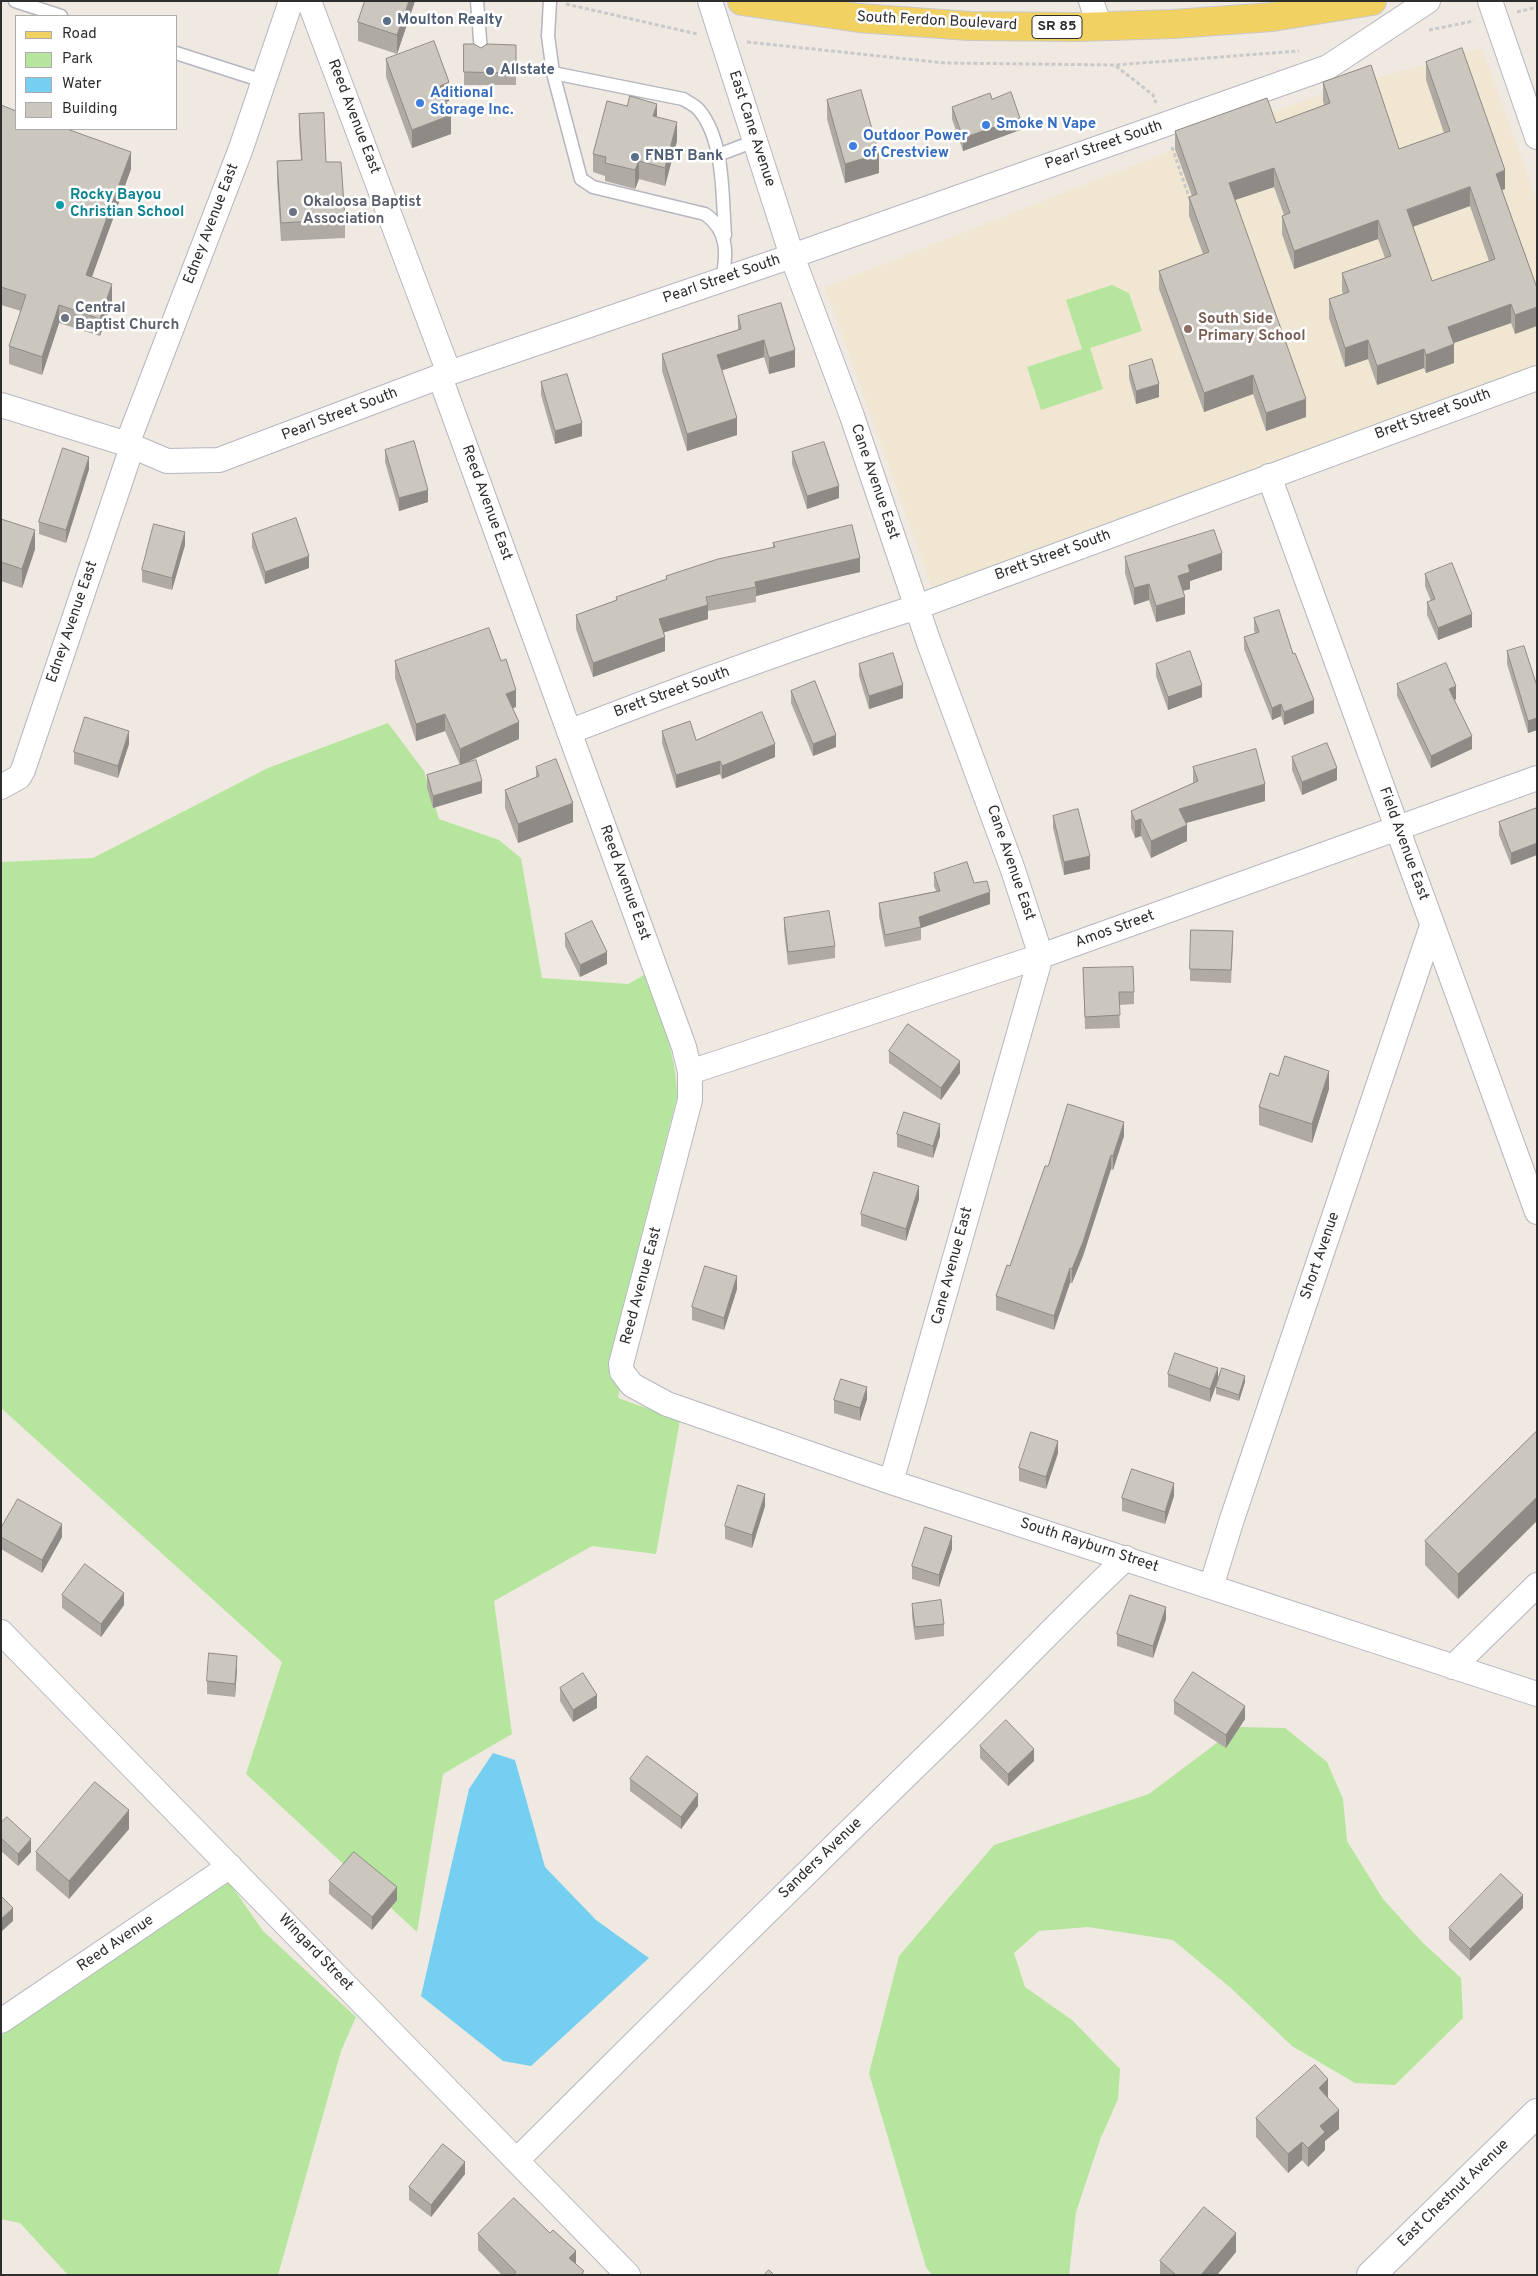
<!DOCTYPE html>
<html>
<head>
<meta charset="utf-8">
<style>
	body { margin:0 }
	#map { position:relative; width:1538px; height:2276px; overflow:hidden; background:#efe9e1; font-family:Overpass,sans-serif }
	canvas { display:block }
	.frame { position:absolute; inset:0; border:2px solid #2e2e2e; pointer-events:none }
	.legend { position:absolute; left:15px; top:15px; width:162px; height:115px; box-sizing:border-box; background:#fff; border:1px solid #ababab; margin:0; padding:6px 9px; list-style:none; font-size:15px; color:#2e2e2e }
	.legend li { display:flex; align-items:center; gap:10px; height:25px }
	.legend b { width:25px; border:1px solid #ababab }
</style>
</head>
<body>
<div id="map">
<canvas width="1538" height="2276"></canvas>
<div class="frame"></div>
<ul class="legend">
<li><b style="height:6px;background:#f2d163"></b>Road</li>
<li><b style="height:14px;background:#b6e59e"></b>Park</li>
<li><b style="height:14px;background:#75cff0"></b>Water</li>
<li><b style="height:14px;background:#cbc7bf"></b>Building</li>
</ul>
</div>
<script>
const ctx = document.querySelector('canvas').getContext('2d');
ctx.lineJoin = 'round';
function fillPath(path, color) {
  ctx.fillStyle = color;
  ctx.fill(path, 'evenodd');
}
function trace(path, color, width, dash) {
  ctx.strokeStyle = color;
  ctx.lineWidth = width;
  ctx.lineCap = dash ? 'butt' : 'round';
  ctx.setLineDash(dash || []);
  ctx.stroke(path);
}
function drawText(font, color, halo, rows, align = 'center') {
  ctx.font = font + ' Overpass,sans-serif';
  ctx.lineWidth = 5;
  ctx.setLineDash([]);
  ctx.textBaseline = 'middle';
  ctx.strokeStyle = halo;
  ctx.fillStyle = color;
  for (const [text, x, y, turn = 0] of rows) {
    ctx.save();
    ctx.translate(x, y);
    ctx.rotate((+turn || 0) * Math.PI / 180);
    ctx.textAlign = isNaN(turn) ? turn : align;
    if (halo) ctx.strokeText(text, 0, 0);
    ctx.fillText(text, 0, 0);
    ctx.restore();
  }
}
fillPath(new Path2D(`
	M1482 48 1537 201V371L933 590 825 287 1175 149 1328 92Z`), '#f0e6d1');
fillPath(new Path2D(`
	M1112 285 1129 293 1142 331 1090 348 1103 389 1041 410 1027 367 1082 349 1066 300Z
	M388 723 424 771 439 819 499 840 521 858 542 978 628 984 644 975C660 1017 677 1054 677 1097L609 1360 610 1372 620 1389 618 1398 680 1420 656 1554 592 1546 494 1601 512 1734 443 1774 417 1932 246 1774 282 1662 1 1408V862L93 858 268 768Z
	M1238 1727 1285 1728 1327 1762 1343 1799 1347 1841 1383 1899 1421 1941 1461 1978 1463 2018 1395 2085 1355 2083 1292 2046 1232 1989 1173 1940 1088 1927 1039 1931 1014 1953 1025 1987 1072 2020 1120 2069 1118 2099 1100 2140 1076 2212 1069 2275H932L926 2267 869 2073 899 1956 994 1845 1149 1794Z
	M229 1882 263 1931 356 2017 341 2051 278 2275H68L20 2223 1 2219V2036Z`), '#b6e59e');
fillPath(new Path2D(`
	M493 1753 515 1760 545 1867 596 1920 649 1958 531 2066 503 2061 421 1996 469 1789Z`), '#75cff0');
const service = new Path2D(`
	M15 1 61 16
	M477 1 481 52
	M550 1 548 36 553 73 581 179 593 187 705 214C729 231 727 255 722 280
	M176 53 263 81
	M553 73 683 99C688 102 696 106 699 110 725 141 722 198 725 235
	M718 155 755 141`);
const minor = new Path2D(`
	M309 1 449 373
	M710 1 792 256 852 416 929 643 1013 870 1041 956 891 1482
	M1091 1 1100 26
	M1490 1 1537 137
	M440 377 684 1047 690 1072V1100L621 1364 622 1372 632 1385 667 1404 891 1482 1537 1694
	M1 405 127 444 167 461 219 460 449 373 792 256 1328 67 1428 1
	M127 444 240 151 291 1
	M1269 476 1537 1212
	M569 732C684 687 800 644 917 607L1537 378
	M1 787 19 777 23 770 132 447
	M690 1072 1041 956 1537 778
	M1211 1587 1232 1519 1432 926
	M1 1632 628 2275
	M1453 1667 1537 1585
	M1 2021 230 1866
	M517 2160C661 2016 806 1873 952 1731 1010 1674 1066 1614 1126 1558`);
const tertiary = new Path2D(`
	M1371 2275 1537 2113`);
const primary = new Path2D(`
	M742 1 859 18 969 26 1079 27 1174 24 1272 17 1372 1`);
trace(service, '#b4b7c1', 15);
trace(minor, '#b4b7c1', 26);
trace(tertiary, '#b4b7c1', 30);
trace(primary, '#c9c9c9', 30);
trace(new Path2D(`
	M566 4 697 34
	M1517 12 1537 7
	M1429 30 1474 21
	M747 42 945 63 1115 65 1299 51
	M1116 66 1153 95 1156 103
	M1172 147 1190 200`), '#c9c9c9', 3, [4, 2.5]);
trace(service, '#fff', 12);
trace(minor, '#fff', 24);
trace(tertiary, '#fff', 28);
trace(primary, '#f2d163', 28);
fillPath(new Path2D(`
	M365 1H415L397 54 358 41V22Z
	M464 44 481 48 516 45V85H464Z
	M386 59 449 101 446 102 451 134 412 148 386 77Z
	M1426 62 1505 189 1502 190 1537 288 1515 334 1511 323 1454 343V363L1426 373 1424 368 1377 385 1368 359 1345 367 1329 318V299L1343 294 1342 291V273L1385 258 1378 239 1294 269 1282 234V216L1284 215 1274 187 1235 200 1306 417 1266 431 1253 394 1204 412 1159 289V271L1203 254 1189 216V197L1192 196 1175 149V131L1276 123 1324 105 1323 101V82L1399 149 1444 133 1426 80ZM1470 206 1489 261 1432 281 1413 226Z
	M992 99 1020 130 963 151 952 119V107Z
	M827 100 879 173 845 183 827 119Z
	M1 105 131 169 92 277 112 301 100 336 59 323 42 375 9 364V346L21 311 1 305Z
	M299 114 326 162 345 219V238L281 241 277 180V161L301 160 299 133Z
	M657 117 677 141 665 186 639 179 635 189 605 181V176L593 172V154Z
	M738 316 795 367 769 374 764 357 722 370 737 435 687 451 662 371V354L738 330Z
	M1129 366 1159 397 1136 404 1129 378Z
	M541 382 582 436 555 444 541 395Z
	M385 450 428 502 399 511 385 462Z
	M792 452 839 498 807 509 792 464Z
	M89 469 66 543 39 534V522Z
	M1 519 35 549 22 588 1 581Z
	M252 534 309 568 265 584 252 547Z
	M773 543 860 572 756 596V602L708 611V619L664 632 665 651 593 677 576 629V615L616 600V597L666 579V576L773 548Z
	M185 545 172 590 142 582V570Z
	M1125 557 1222 570 1190 581V589L1183 591 1185 614 1156 622 1149 600 1134 605 1125 573Z
	M1425 574 1472 627 1438 640 1427 615V602L1431 601 1425 586Z
	M1254 618 1293 654 1314 713 1284 725 1281 716 1272 720 1244 649V637L1255 633 1254 630Z
	M1507 651 1537 686V730L1528 733 1507 664Z
	M395 661 516 707 513 708 519 739 460 765 482 793 433 808 427 788V775L460 765 445 731 416 741 395 678Z
	M859 664 903 698 869 709 859 676Z
	M1156 664 1202 697 1168 710 1156 676Z
	M1397 684 1456 699 1454 700 1472 749 1431 768 1397 696Z
	M791 691 836 747 813 756 791 703Z
	M662 731 696 740 775 757 722 779 720 774 676 788 662 743Z
	M129 744 118 778 74 764V752Z
	M1292 757 1337 780 1302 795 1292 770Z
	M536 767 573 822 518 843 505 808V790L536 777Z
	M1193 767 1265 801 1186 823 1187 841 1151 858 1141 836 1135 838 1131 828V811L1193 783Z
	M1537 808 1511 865 1499 835V822Z
	M1053 816 1090 869 1064 875 1053 828Z
	M934 873 974 883 990 904 921 928V940L885 947 879 916V903L936 891 934 886Z
	M784 918 835 946V958L788 965 784 930Z
	M565 934 607 964 580 977 565 946Z
	M1233 944 1231 983 1190 981V969Z
	M1083 968 1134 992V1004L1119 1005 1120 1028 1085 1029Z
	M889 1051 960 1073 941 1100 889 1063Z
	M1278 1076 1329 1089 1312 1143 1259 1125V1107Z
	M897 1134 940 1136 933 1158 897 1147Z
	M1124 1136 1113 1170 1111 1169 1083 1256 1072 1283H1070L1054 1330 996 1310V1296L1010 1266 1048 1166Z
	M919 1199 906 1241 861 1226V1214Z
	M737 1289 724 1330 692 1320V1307Z
	M1168 1374 1218 1380 1210 1402 1168 1387Z
	M1245 1382 1239 1401 1216 1394V1387Z
	M867 1399 860 1421 834 1413V1400Z
	M1537 1431 1458 1599 1425 1565V1541Z
	M1058 1453 1046 1489 1019 1481V1468Z
	M1174 1496 1165 1524 1122 1511V1498Z
	M765 1506 752 1548 725 1539V1526Z
	M1 1528 62 1537 42 1573 1 1549Z
	M952 1549 939 1587 912 1579V1566Z
	M62 1595 124 1605 101 1637 62 1608Z
	M912 1604 944 1624V1636L915 1640 912 1616Z
	M1166 1619 1153 1658 1117 1646V1634Z
	M237 1669 235 1697 207 1694V1681Z
	M560 1688 597 1708 573 1722 560 1701Z
	M1174 1701 1245 1719 1226 1748 1174 1714Z
	M980 1746 1034 1761 1008 1786 980 1758Z
	M630 1779 698 1806 681 1829 630 1791Z
	M1 1823 31 1852 18 1866 1 1851Z
	M129 1829 69 1899 36 1870V1852Z
	M329 1881 397 1900 372 1930 329 1894Z
	M1523 1908 1470 1961 1449 1940V1928Z
	M1328 2098 1339 2129 1325 2141V2150L1308 2167 1302 2160 1288 2173 1256 2137V2118Z
	M465 2174 431 2217 409 2200V2187Z
	M478 2234 576 2264 584 2275H502L478 2250Z
	M1236 2252 1217 2275H1160V2261Z`), '#afaba4');
fillPath(new Path2D(`
	M409 1H415L397 54V35Z
	M449 82V101L440 104V86Z
	M657 104V122L653 116Z
	M451 115V134L412 148V130Z
	M1020 118V130L963 151V138Z
	M677 122V141L665 186V168Z
	M131 152V169L86 293V275Z
	M879 154V173L845 183V164Z
	M639 161V179L635 189V170Z
	M1274 168V187L1229 202V183Z
	M1505 170V189L1496 192V174Z
	M1470 187V206L1407 229V210Z
	M1378 220V239L1294 269V251Z
	M112 284V301L100 336V319Z
	M1511 304V323L1448 345V327Z
	M59 305V323L42 375V357Z
	M1537 307V326L1515 334V315Z
	M764 340V357L717 372V355Z
	M1368 340V359L1345 367V348Z
	M1454 344V363L1426 373V355Z
	M1424 349V368L1377 385V366Z
	M795 350V367L769 374V358Z
	M1253 375V394L1204 412V393Z
	M1159 384V397L1136 404V391Z
	M1306 399V417L1266 431V413Z
	M737 418V435L687 451V434Z
	M582 423V436L555 444V431Z
	M89 457V469L66 543V530Z
	M839 486V498L807 509V496Z
	M428 490V502L399 511V498Z
	M35 530V549L22 588V569Z
	M185 532V545L172 590V578Z
	M1222 553V570L1190 581V589L1178 592V576L1188 565Z
	M309 556V568L265 584V572Z
	M860 558V572L756 596V587L755 582Z
	M1149 584V600L1134 605V588Z
	M1185 597V614L1156 622V606Z
	M708 605V619L659 634V619Z
	M1472 614V627L1438 640V628Z
	M665 637V651L593 677V663Z
	M903 685V698L869 709V696Z
	M1202 685V697L1168 710V697Z
	M1456 686V699L1449 702V689Z
	M516 690V707L506 710V694Z
	M1314 700V713L1284 725V712Z
	M1281 704V716L1272 720V708Z
	M445 714V731L416 741V724Z
	M1537 718V730L1528 733V721Z
	M519 722V739L460 765V749Z
	M129 731V744L118 778V766Z
	M836 735V747L813 756V744Z
	M1472 736V749L1431 768V756Z
	M775 744V757L722 779V766Z
	M720 761V774L676 788V775Z
	M1337 768V780L1302 795V782Z
	M482 781V793L433 808V796Z
	M1265 784V801L1179 825V809Z
	M573 803V822L518 843V824Z
	M1141 819V836L1135 838V821Z
	M1187 825V841L1151 858V841Z
	M1537 843V855L1511 865V853Z
	M1090 856V869L1064 875V862Z
	M990 892V904L921 928 919 917Z
	M607 952V964L580 977V965Z
	M960 1061V1073L941 1100V1088Z
	M1329 1071V1089L1312 1143V1124Z
	M1124 1122V1136L1113 1170V1156Z
	M940 1124V1136L933 1158V1146Z
	M1111 1155V1169L1083 1256 1072 1283V1269Z
	M919 1186V1199L906 1241V1229Z
	M1070 1268V1283L1054 1330V1316Z
	M737 1276V1289L724 1330V1318Z
	M1218 1368V1380L1210 1402V1389Z
	M1245 1376V1382L1239 1401V1395Z
	M867 1387V1399L860 1421V1408Z
	M1058 1441V1453L1046 1489V1477Z
	M1174 1483V1496L1165 1524V1512Z
	M765 1494V1506L752 1548V1535Z
	M1537 1497V1521L1458 1599V1574Z
	M62 1524V1537L42 1573V1560Z
	M952 1536V1549L939 1587V1575Z
	M124 1593V1605L101 1637V1624Z
	M1166 1607V1619L1153 1658V1646Z
	M237 1656V1669L235 1697V1684Z
	M597 1695V1708L573 1722V1710Z
	M1245 1706V1719L1226 1748V1735Z
	M1034 1749V1761L1008 1786V1774Z
	M698 1794V1806L681 1829V1817Z
	M129 1810V1829L69 1899V1881Z
	M31 1839V1852L18 1866V1854Z
	M397 1887V1900L372 1930V1917Z
	M1523 1895V1908L1470 1961V1949Z
	M13 1908V1921L1 1932V1919Z
	M1328 2079V2098L1319 2106V2088Z
	M1339 2110V2129L1325 2141V2150L1308 2167V2148L1320 2126Z
	M1302 2142V2160L1288 2173V2154Z
	M465 2162V2174L431 2217V2205Z
	M1236 2233V2252L1217 2275H1201Z
	M576 2251V2267L569 2258Z`), '#8e8b86');
const building = new Path2D(`
	M365 1H409L397 35 358 22Z
	M434 41 449 82 440 86 451 115 412 130 386 59Z
	M464 44H474L481 48 487 44 516 45V73L464 72Z
	M1462 48 1505 170 1496 174 1537 288V307L1515 315 1511 304 1448 327 1454 344 1426 355 1424 349 1377 366 1368 340 1345 348 1329 299 1349 292 1342 273 1391 256 1378 220 1294 251 1282 216 1290 213 1274 168 1229 183 1306 399 1266 413 1253 375 1204 393 1159 271 1209 252 1189 197 1197 194 1175 131 1267 98 1276 123 1330 103 1323 82 1371 65 1399 149 1450 131 1426 62ZM1470 187 1495 259 1432 281 1407 210Z
	M861 90 879 154 845 164 827 100Z
	M1011 92 1020 118 963 138 952 107 990 93 992 99Z
	M630 96 657 104 653 116 677 122 665 168 639 161 635 170 605 163 606 157 593 154 607 101 627 106Z
	M1 105 16 111V129H67L131 152 86 275 112 284 100 319 59 305 42 357 9 346 26 295 1 287Z
	M324 113 326 162H341L345 219 281 223 277 161 302 160 299 114Z
	M781 303 795 350 769 358 764 340 717 355 737 418 687 434 662 354 741 329 738 316Z
	M1152 359 1159 384 1136 391 1129 366Z
	M567 374 582 423 555 431 541 382Z
	M414 441 428 490 399 498 385 450Z
	M824 442 839 486 807 496 792 452Z
	M63 448 89 457 66 530 39 522Z
	M296 518 309 556 265 572 252 534Z
	M1 519 35 530 22 569 1 562Z
	M154 524 185 532 172 578 142 570Z
	M852 525 860 558 755 582 756 587 706 597 708 605 659 619 665 637 593 663 576 615 617 600 616 597 667 579 666 576 718 559 775 547 773 543Z
	M1214 530 1222 553 1188 565 1190 572 1178 576 1185 597 1156 606 1149 584 1134 588 1125 557Z
	M1452 563 1472 614 1438 628 1427 602 1435 599 1425 574Z
	M1279 610 1293 654 1295 653 1314 700 1284 712 1281 704 1272 708 1244 637 1259 632 1254 618Z
	M489 628 501 661 506 659 516 690 506 694 519 722 460 749 445 714 416 724 395 661Z
	M1524 646 1537 686V718L1528 721 1507 651Z
	M1190 651 1202 685 1168 697 1156 664Z
	M893 653 903 685 869 696 859 664Z
	M1446 663 1456 686 1449 689 1472 736 1431 756 1397 684Z
	M815 681 836 735 813 744 791 691Z
	M762 712 775 744 722 766 720 761 676 775 662 731 690 721 696 740Z
	M85 717 129 731 118 766 74 752Z
	M1327 743 1337 768 1302 782 1292 757Z
	M1256 749 1265 784 1179 809 1187 825 1151 841 1141 819 1135 821 1131 811 1198 781 1193 767Z
	M556 759 573 803 518 824 505 790 539 776 536 767Z
	M476 760 482 781 433 796 427 775Z
	M1537 808V843L1511 853 1499 822Z
	M1078 809 1090 856 1064 862 1053 816Z
	M967 862 974 883 987 881 990 892 919 917 921 927 885 935 879 903 940 891 934 873Z
	M829 911 835 946 788 952 784 918Z
	M592 921 607 952 580 965 565 934Z
	M1191 930 1233 931 1231 970 1190 969Z
	M1133 967 1134 992H1119L1120 1015 1085 1017 1083 968Z
	M908 1024 960 1061 941 1088 889 1051Z
	M1285 1056 1329 1071 1312 1124 1259 1107 1270 1073 1278 1076Z
	M1068 1104 1124 1122 1113 1156 1111 1155 1083 1242 1072 1269 1070 1268 1054 1316 996 1296 1007 1265 1010 1266 1045 1166H1048Z
	M904 1112 940 1124 933 1146 897 1134Z
	M874 1172 919 1186 906 1229 861 1214Z
	M705 1266 737 1276 724 1318 692 1307Z
	M1175 1353 1218 1368 1210 1389 1168 1374Z
	M1222 1368 1245 1376 1239 1395 1216 1387Z
	M841 1379 867 1387 860 1408 834 1400Z
	M1537 1431V1497L1458 1574 1425 1541Z
	M1031 1432 1058 1441 1046 1477 1019 1468Z
	M1132 1469 1174 1483 1165 1512 1122 1498Z
	M738 1485 765 1494 752 1535 725 1526Z
	M18 1499 62 1524 42 1560 1 1537V1528Z
	M925 1527 952 1536 939 1575 912 1566Z
	M85 1564 124 1593 101 1624 62 1595Z
	M1130 1595 1166 1607 1153 1646 1117 1634Z
	M941 1600 944 1624 915 1627 912 1604Z
	M209 1653 237 1656 235 1684 207 1681Z
	M1193 1672 1245 1706 1226 1735 1174 1701Z
	M583 1673 597 1695 573 1710 560 1688Z
	M1006 1720 1034 1749 1008 1774 980 1746Z
	M647 1756 698 1794 681 1817 630 1779Z
	M95 1782 129 1810 69 1881 36 1852Z
	M7 1817 31 1839 18 1854 1 1838V1823Z
	M354 1852 397 1887 372 1917 329 1881Z
	M1501 1874 1523 1895 1470 1949 1449 1928Z
	M1 1896 13 1908 1 1919Z
	M1315 2065 1328 2079 1319 2088 1339 2110 1320 2126 1325 2132 1308 2148 1302 2142 1288 2154 1256 2118Z
	M443 2144 465 2162 431 2205 409 2187Z
	M514 2198 550 2233 553 2230 576 2251 569 2258 584 2271 581 2275H513L516 2272 478 2234Z
	M1204 2207 1236 2233 1201 2275H1176L1160 2261Z
	M769 2270 774 2275H764Z`);
fillPath(building, '#cbc7bf');
trace(building, '#8e8b86', 1);
for (const [x, y, r, color] of [
	[387,21,5,"#5c6f8a"],
	[490,71,5,"#5c6f8a"],
	[420,103,5,"#3f7fe0"],
	[986,125,5,"#3f7fe0"],
	[853,146,5,"#3f7fe0"],
	[635,157,5,"#5c6f8a"],
	[60,205,5,"#0f9aa8"],
	[293,212,5,"#6b7280"],
	[65,318,5,"#6b7280"],
	[1188,329,5,"#8d6e63"]
]) {
  const dot = new Path2D();
  dot.arc(x, y, r, 0, 2 * Math.PI);
  ctx.fillStyle = color;
  ctx.fill(dot);
  trace(dot, '#fff', 2);
}
for (const [x, y, w] of [
	[1057,27,50]
]) {
  const box = new Path2D();
  box.roundRect(x - w / 2, y - 11.5, w, 23, 4);
  ctx.fillStyle = '#fff';
  ctx.fill(box);
  trace(box, '#2e2e2e', 1);
}
drawText('bold 14px', '#2e2e2e', null, [
	["SR 85",1057,27]
]);
drawText('bold 15px', '#4e5e75', '#fff', [
	["Moulton Realty",397,21],
	["Allstate",500,71],
	["FNBT Bank",645,157]
], 'left');
drawText('15px', '#2e2e2e', '#fff', [
	["South Ferdon Boulevard",937,22,3],
	["Reed Avenue East",353,117,69],
	["East Cane Avenue",751,129,72],
	["Pearl Street South",1104,146,-19],
	["Edney Avenue East",212,224,-69],
	["Pearl Street South",722,280,-19],
	["Pearl Street South",340,415,-21],
	["Brett Street South",1433,415,-20],
	["Cane Avenue East",874,482,71],
	["Reed Avenue East",486,503,70],
	["Brett Street South",1053,556,-20],
	["Edney Avenue East",73,622,-71],
	["Brett Street South",672,693,-20],
	["Field Avenue East",1403,844,70],
	["Cane Avenue East",1010,863,71],
	["Reed Avenue East",624,883,70],
	["Amos Street",1115,930,-20],
	["Short Avenue",1321,1256,-71],
	["Cane Avenue East",953,1266,-75],
	["Reed Avenue East",642,1286,-75],
	["South Rayburn Street",1089,1546,18],
	["Sanders Avenue",821,1859,-44],
	["Reed Avenue",116,1944,-34],
	["Wingard Street",315,1953,46],
	["East Chestnut Avenue",1454,2194,-44]
]);
drawText('bold 15px', '#366cbe', '#fff', [
	["Aditional",430,94],
	["Storage Inc.",430,111],
	["Smoke N Vape",996,125],
	["Outdoor Power",863,137],
	["of Crestview",863,154]
], 'left');
drawText('bold 15px', '#0d838f', '#fff', [
	["Rocky Bayou",70,196],
	["Christian School",70,213]
], 'left');
drawText('bold 15px', '#5b616d', '#fff', [
	["Okaloosa Baptist",303,203],
	["Association",303,220],
	["Central",75,309],
	["Baptist Church",75,326]
], 'left');
drawText('bold 15px', '#785e54', '#fff', [
	["South Side",1198,320],
	["Primary School",1198,337]
], 'left');
</script>
</body>
</html>
